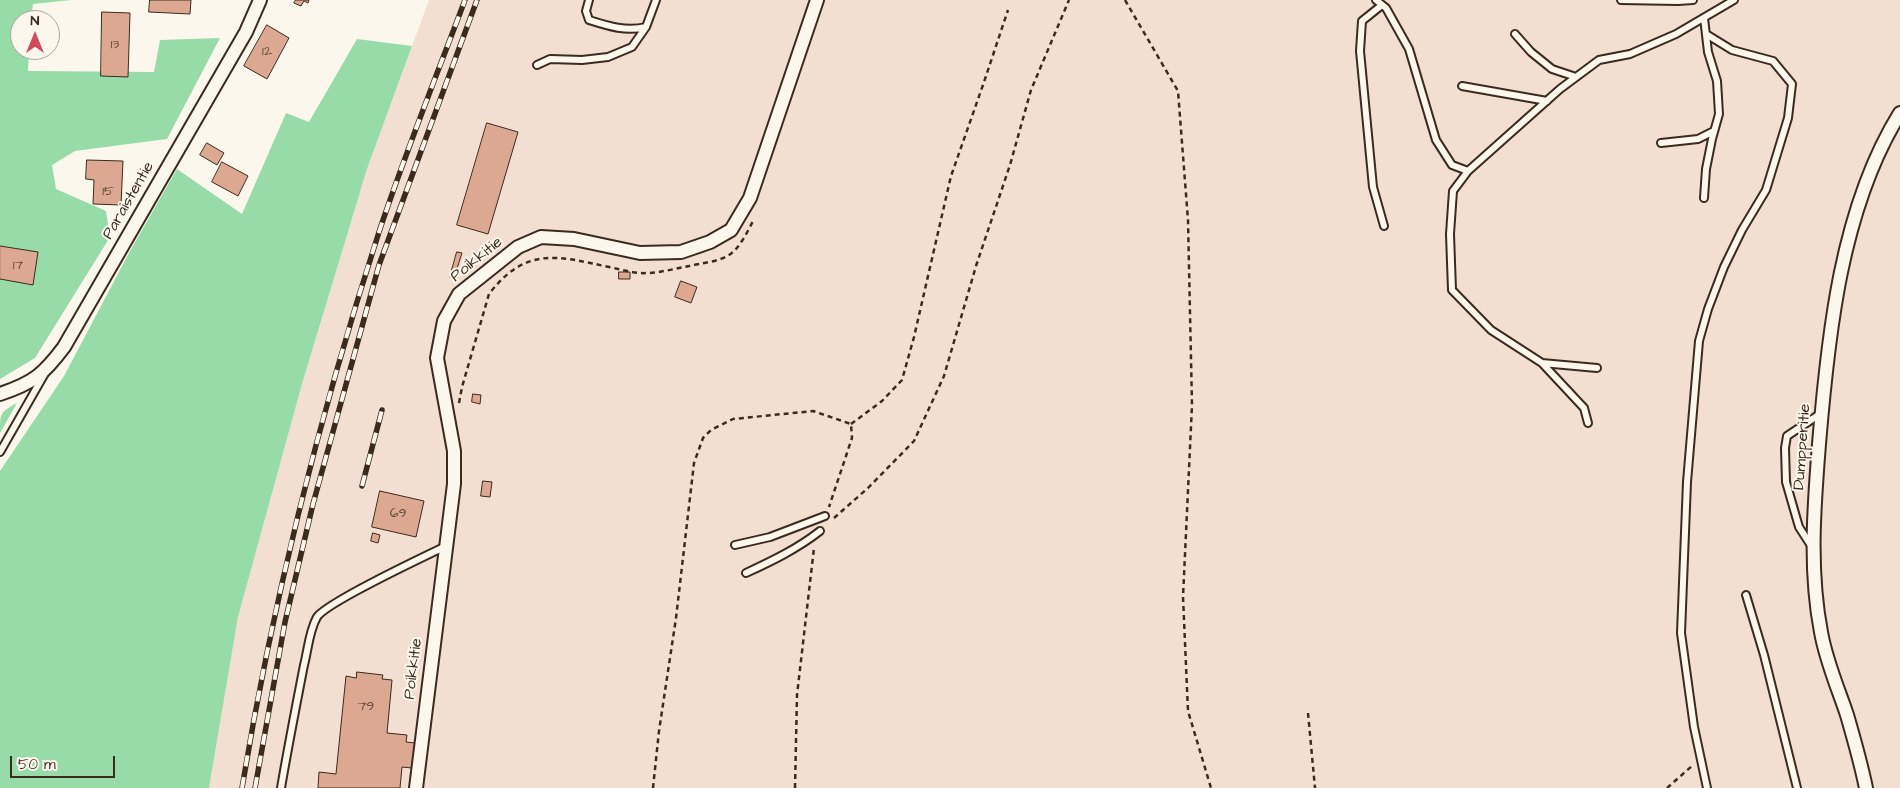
<!DOCTYPE html>
<html>
<head>
<meta charset="utf-8">
<style>
	body { margin:0 }
	#map { position:relative; width:1900px; height:788px; overflow:hidden; background:#fbf7ec; font-family:"Architects Daughter",sans-serif }
	canvas { display:block }
	.north { position:absolute; left:10px; top:10px; width:50px; height:50px; box-sizing:border-box; background:#fbf7ec; border:1px solid #aea59a; border-radius:50%; rotate:0deg; font-size:14px; font-weight:700; line-height:20px; text-align:center; color:#3b2a1e }
	.north::after { content:''; display:block; margin:auto; width:18px; height:22px; background:#d1495b; clip-path:polygon(50% 0,100% 100%,50% 72%,0 100%) }
	.scale { position:absolute; left:10px; top:756px; width:105px; height:22px; box-sizing:border-box; border:2px solid #3b2a1e; border-top:0; padding-left:6px; font-size:15px; line-height:18px; white-space:nowrap; color:#3b2a1e; -webkit-text-stroke:4px #fbf7ec; paint-order:stroke }
</style>
</head>
<body>
<div id="map">
<canvas width="1900" height="788"></canvas>
<div class="north">N</div>
<div class="scale">50 m</div>
</div>
<script>
const ctx = document.querySelector('canvas').getContext('2d');
ctx.lineJoin = 'round';
function fillPath(path, color) {
  ctx.fillStyle = color;
  ctx.fill(path, 'evenodd');
}
function trace(path, color, width, dash) {
  ctx.strokeStyle = color;
  ctx.lineWidth = width;
  ctx.lineCap = dash ? 'butt' : 'round';
  ctx.setLineDash(dash || []);
  ctx.stroke(path);
}
function drawText(font, color, halo, rows, align = 'center') {
  ctx.font = font + ' "Architects Daughter",sans-serif';
  ctx.lineWidth = 4;
  ctx.setLineDash([]);
  ctx.textBaseline = 'middle';
  ctx.strokeStyle = halo;
  ctx.fillStyle = color;
  for (const [text, x, y, turn = 0] of rows) {
    ctx.save();
    ctx.translate(x, y);
    ctx.rotate((+turn || 0) * Math.PI / 180);
    ctx.textAlign = isNaN(turn) ? turn : align;
    if (halo) ctx.strokeText(text, 0, 0);
    ctx.fillText(text, 0, 0);
    ctx.restore();
  }
}
fillPath(new Path2D(`
	M429 0H1900V788H209L238 617 302 384 367 169Z`), '#f2dfd1');
fillPath(new Path2D(`
	M0 0H71L33 4 31 20H20V50H29L28 71 154 72 160 40 220 38 167 139 75 151 52 165 56 189 106 211 110 237 35 358 0 379Z
	M357 39 412 46 367 169 302 384 238 617 209 788H0V471L64 376 130 251 177 169 242 214 286 113 309 122Z
	M17 403 0 433C0 413 0 412 17 403Z`), '#97dba8');
const building = new Path2D(`
	M150 0H191L190 14 149 12Z
	M296 0H309L308 3 304 1 301 6 294 3Z
	M102 12 130 13 128 77 101 76Z
	M267 25 289 38 267 79 244 66Z
	M487 123 518 132 488 234 457 225Z
	M207 143 224 153 217 165 200 155Z
	M87 160 123 161 121 205 93 204 94 180 86 179Z
	M222 162 248 176 238 196 212 182Z
	M0 246 38 252 33 285 0 279Z
	M457 252 462 253 454 278 450 277Z
	M619 272H630V279H619Z
	M681 281 697 287 691 303 675 297Z
	M473 394 481 395 480 404 472 402Z
	M483 481 492 482 490 497 481 496Z
	M380 491 424 501 416 537 372 527Z
	M373 533 380 535 378 543 371 541Z
	M357 672 383 675 382 679 392 680 387 733 407 735 406 742 415 743 412 768 402 767 400 788H318L319 772 336 774 346 676 356 678Z`);
fillPath(building, '#dda892');
trace(building, '#3b2a1e', 1);
const service = new Path2D(`
	M589 0 586 11 589 20C608 26 626 32 646 27L656 0
	M1376 0 1386 8 1409 49 1436 140 1452 165 1468 171
	M1621 0 1678 1 1693 0
	M1382 5 1362 21 1360 51 1373 187 1384 226
	M1515 34 1531 52 1552 69 1576 77
	M1706 34 1732 50 1773 61 1792 84 1788 118 1766 190 1742 230 1724 267 1708 309 1699 341 1687 482 1681 633 1694 727 1707 788
	M537 65 550 59 582 60 608 57 632 47 646 27
	M1462 86 1547 101
	M1661 143 1698 139 1714 131
	M1704 198 1706 169 1712 139 1719 114 1717 81 1708 52 1704 18
	M1542 363 1597 368
	M1588 423 1584 408 1542 363 1491 330 1452 290 1450 234 1453 191 1468 171 1560 89 1599 60 1630 54 1676 34 1734 0
	M0 452 44 375
	M735 545 770 537 825 516
	M1812 547 1799 527 1786 482 1785 448 1787 436 1820 414
	M746 573C772 561 797 549 820 531
	M1746 595 1764 655 1797 788
	M281 788C288 747 296 706 304 665 308 650 309 631 317 617 326 603 425 556 446 546`);
const minor = new Path2D(`
	M0 394C33 383 43 375 64 347L246 32 260 0
	M416 788 454 484V451L437 358 444 321 459 294 518 247 541 237 574 239 640 253 681 252 710 242 731 230 750 198 817 0
	M1866 788C1861 764 1854 739 1847 715 1838 688 1826 661 1821 632 1809 570 1814 507 1819 444 1828 335 1841 208 1900 113`);
trace(service, '#3b2a1e', 10);
trace(minor, '#3b2a1e', 16);
trace(new Path2D(`
	M1125 0 1178 91 1188 220 1192 405 1183 597 1188 711 1211 788
	M459 403 462 387 489 294C526 246 557 256 609 267 619 269 629 272 639 273 656 274 673 269 689 266 701 263 718 262 729 255 739 249 748 231 753 221
	M851 424 882 401 902 380 914 337 951 176 983 85 1008 10
	M834 518 868 488 914 441 944 376 976 266 1010 165 1031 90 1069 0
	M1308 713 1315 788
	M653 788 659 731 676 618 694 463 703 438 711 430 733 419 813 411 851 424 852 438 829 507
	M795 788 797 695 814 548
	M1667 788 1692 766`), '#3b2a1e', 2.5, [5, 4]);
trace(service, '#fbf7ec', 6);
trace(minor, '#fbf7ec', 12);
const rail = new Path2D(`
	M362 486 382 410
	M242 788C273 599 320 414 379 232 405 154 436 77 465 0
	M255 788 285 622 313 504 379 265 477 0`);
trace(rail, '#3b2a1e', 5.5);
trace(rail, '#fbf7ec', 4, [11]);
drawText('14px', '#644a3b', null, [
	["13",115,45],
	["12",267,52],
	["15",108,192],
	["17",18,266],
	["69",398,514],
	["79",366,707]
]);
drawText('16px', '#3b2a1e', '#fbf7ec', [
	["Paraistentie",129,201,-60],
	["Poikkitie",477,260,-39],
	["Dumpperitie",1803,447,-86],
	["Poikkitie",414,669,-83]
]);
</script>
</body>
</html>
